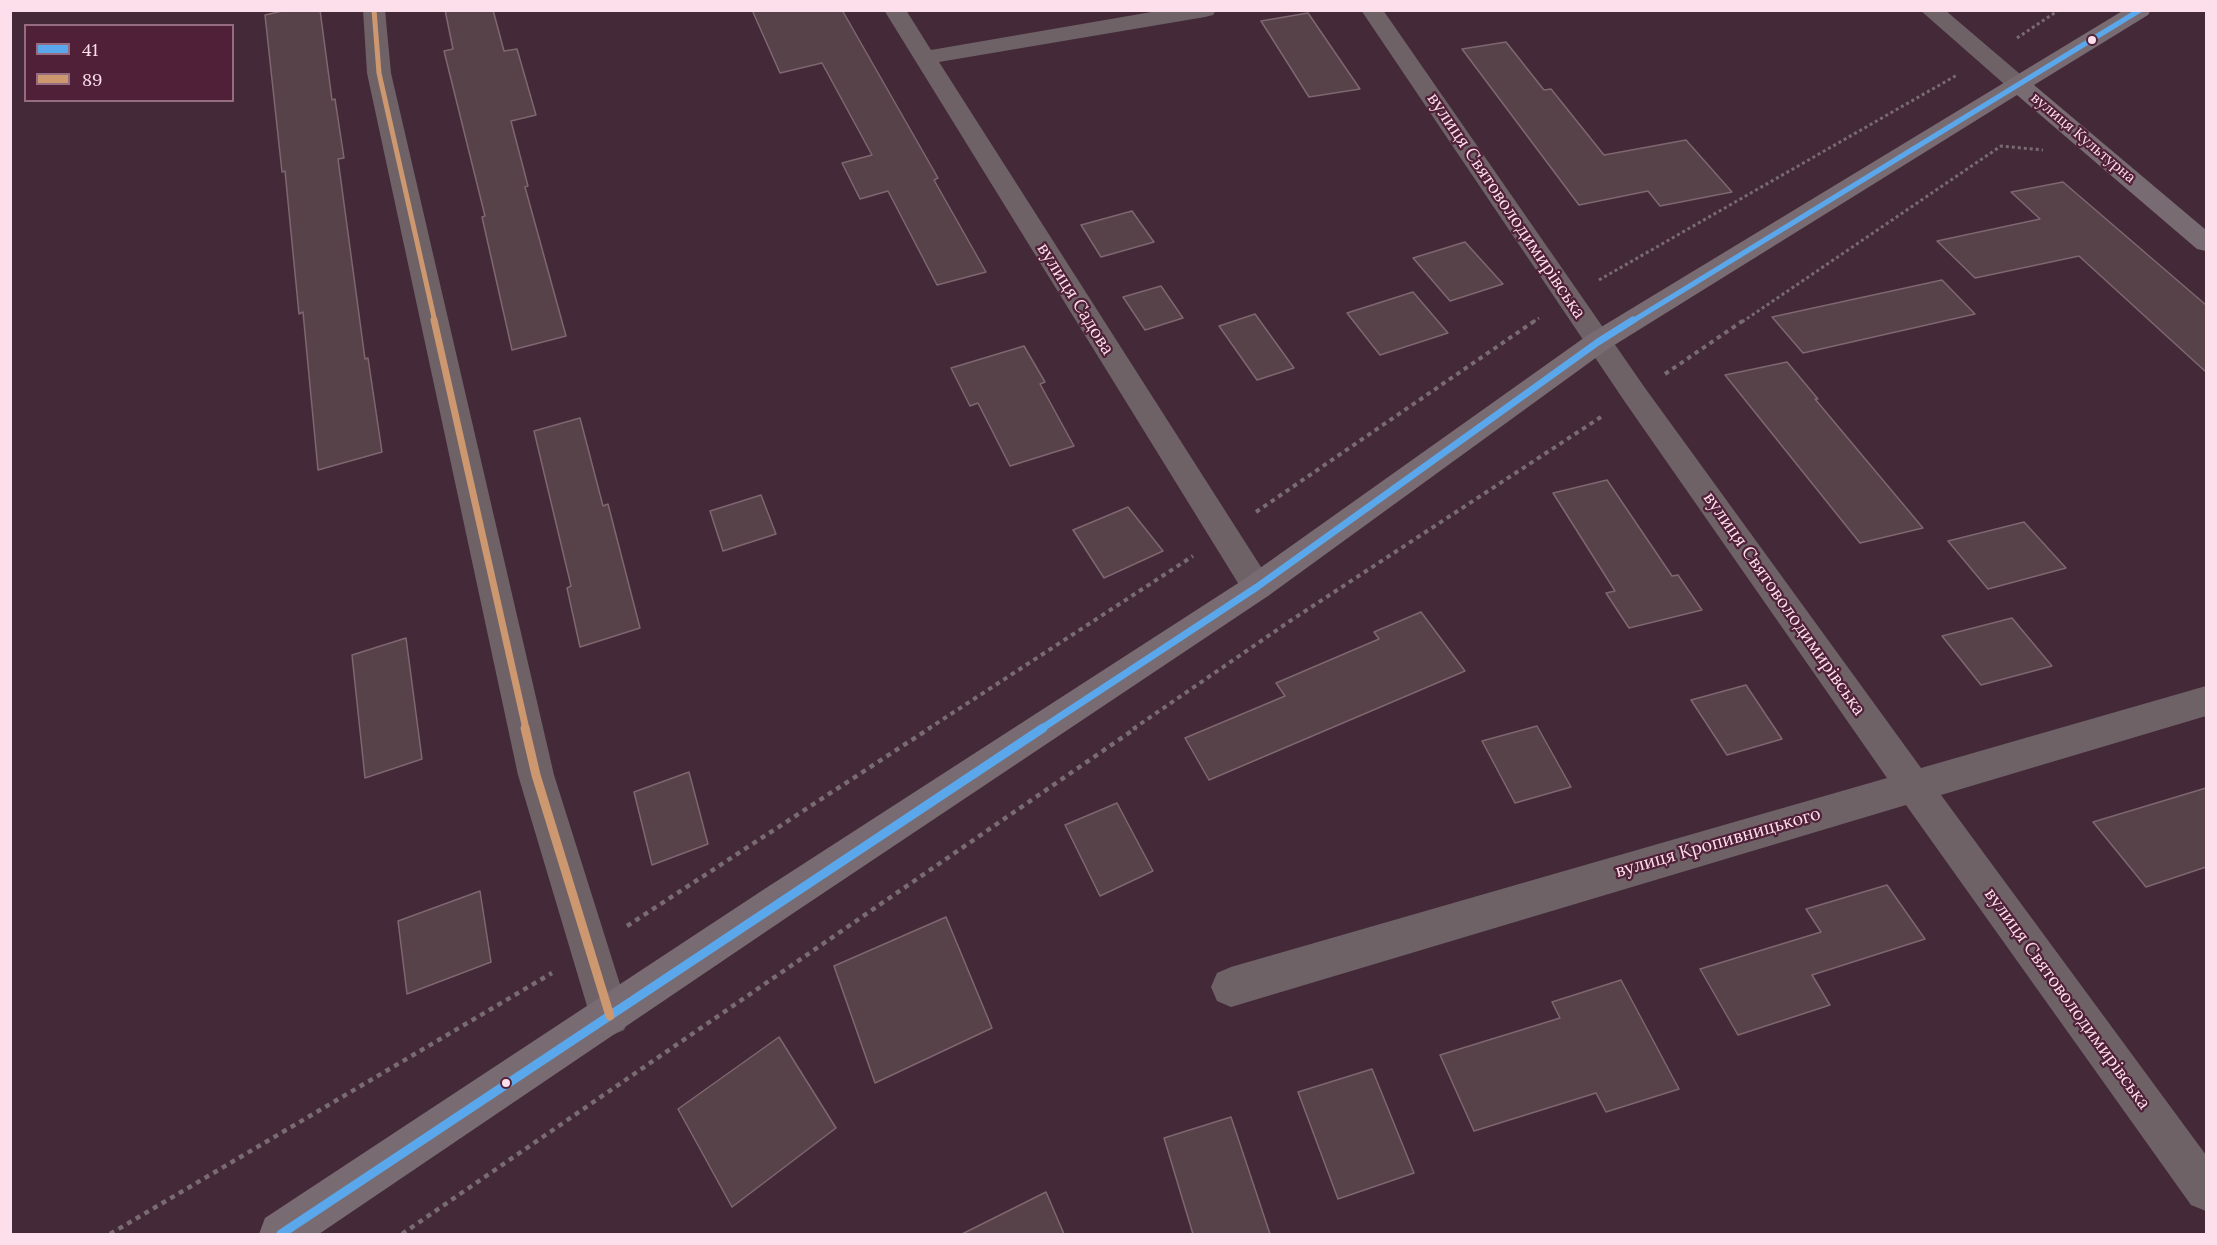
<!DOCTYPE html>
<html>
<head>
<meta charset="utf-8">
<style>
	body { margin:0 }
	#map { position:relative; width:2217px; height:1245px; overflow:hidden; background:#442a38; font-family:Lora,serif }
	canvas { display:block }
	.frame { position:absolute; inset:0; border:12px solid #fddeeb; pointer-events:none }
	.legend { position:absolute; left:24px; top:24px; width:210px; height:78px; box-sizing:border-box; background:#4f2038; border:2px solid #956c80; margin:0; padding:8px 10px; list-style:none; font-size:18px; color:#fddeeb }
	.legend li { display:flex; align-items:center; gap:12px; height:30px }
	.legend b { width:30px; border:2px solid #956c80 }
</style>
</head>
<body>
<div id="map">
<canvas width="2217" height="1245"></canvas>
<div class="frame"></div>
<ul class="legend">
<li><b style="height:8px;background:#5aa8eb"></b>41</li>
<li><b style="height:8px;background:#cd976f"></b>89</li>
</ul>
</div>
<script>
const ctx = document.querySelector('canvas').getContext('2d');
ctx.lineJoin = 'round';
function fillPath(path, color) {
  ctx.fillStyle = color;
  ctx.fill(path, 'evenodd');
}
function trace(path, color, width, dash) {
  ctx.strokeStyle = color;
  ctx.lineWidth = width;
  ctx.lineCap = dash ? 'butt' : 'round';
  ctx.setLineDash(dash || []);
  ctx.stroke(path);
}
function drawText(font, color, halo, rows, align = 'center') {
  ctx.font = font + ' Lora,serif';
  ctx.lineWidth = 4.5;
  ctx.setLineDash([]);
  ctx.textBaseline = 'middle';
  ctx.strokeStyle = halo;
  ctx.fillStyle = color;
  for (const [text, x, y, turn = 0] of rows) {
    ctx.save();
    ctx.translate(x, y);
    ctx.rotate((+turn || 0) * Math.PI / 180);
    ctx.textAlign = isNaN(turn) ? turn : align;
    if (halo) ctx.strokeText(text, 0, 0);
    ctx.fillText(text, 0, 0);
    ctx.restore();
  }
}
const building = new Path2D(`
	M287 10H320L332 100 335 99 344 158 338 159 365 359 368 358 382 452 318 470 303 312 299 314 285 171 282 172 265 15Z
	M445 10H493L504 51 517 49 536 115 511 121 528 186 525 187 566 336 512 350 482 217 485 216 444 51 453 49Z
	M752 10H842L938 178 934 180 986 272 937 285 888 191 860 199 842 163 872 155 822 63 780 73Z
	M1308 13 1360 89 1309 97 1261 21Z
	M1506 42 1544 90 1551 89 1604 155 1686 140 1732 192 1660 206 1648 191 1579 205 1462 49Z
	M2063 182 2206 305V372L2079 256 1975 278 1937 241 2040 219 2011 192Z
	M1132 211 1154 242 1101 257 1081 225Z
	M1465 242 1503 284 1450 301 1413 258Z
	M1942 280 1975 314 1803 353 1772 317Z
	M1161 286 1183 318 1145 330 1123 297Z
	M1413 292 1448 333 1380 355 1347 313Z
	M1255 314 1294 368 1257 380 1219 326Z
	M1024 346 1045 382 1040 384 1074 446 1010 466 978 403 970 406 951 368Z
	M1787 362 1818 399H1815L1923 528 1860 543 1725 375Z
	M580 418 603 506 608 504 640 628 580 647 567 588 571 586 534 431Z
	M1607 480 1672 576 1678 575 1702 610 1629 628 1606 593 1615 591 1553 493Z
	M761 495 776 534 723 551 710 511Z
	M1128 507 1163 551 1104 578 1073 530Z
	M2024 522 2066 568 1988 589 1948 541Z
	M1421 612 1465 671 1209 780 1185 738 1285 696 1276 683 1379 639 1374 632Z
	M2012 618 2052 666 1981 685 1942 636Z
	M406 638 422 759 365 778 352 655Z
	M1746 685 1782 739 1727 755 1691 700Z
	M1537 726 1571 787 1515 803 1482 741Z
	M689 772 708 844 652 865 634 792Z
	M2206 788V867L2146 887 2093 822Z
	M1117 803 1153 871 1100 896 1065 825Z
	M1887 885 1925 939 1812 975 1830 1005 1738 1035 1700 969 1821 932 1806 909Z
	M480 891 491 962 407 994 398 921Z
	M946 917 992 1028 875 1083 834 966Z
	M1621 980 1679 1089 1606 1112 1596 1093 1474 1131 1440 1055 1560 1018 1552 1002Z
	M779 1037 836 1128 732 1207 678 1109Z
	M1372 1069 1414 1173 1338 1199 1298 1092Z
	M1231 1117 1270 1234H1193L1164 1138Z
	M1046 1192 1064 1234H962Z`);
fillPath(building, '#58424a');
trace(building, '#7e676f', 1.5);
trace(new Path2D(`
	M2017 38 2059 10
	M1599 280 1957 75
	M1533 322 1539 318
	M1742 322 2001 146 2043 150`), '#786b71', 3, [3, 3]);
trace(new Path2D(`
	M1665 374 1744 320
	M1256 512 1536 320
	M928 729 1193 556
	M1133 729 1290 621 1604 415`), '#786b71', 4, [4.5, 4.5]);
trace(new Path2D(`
	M627 926 930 728
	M110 1234 552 973
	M402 1234 1136 728`), '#786b71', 4.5, [5, 5]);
fillPath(new Path2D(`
	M363 10H385L391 73 554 775 630 1016 624 1030 610 1036 596 1030 590 1016 518 775 367 73Z
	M884 10H906L931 50 1163 10H1216L1213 15 1205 17 939 62 1268 578 1273 587 1268 596 1257 600 1246 596Z
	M1361 10H1383L1645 388 1921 768 2206 686V716L1941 795 2206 1155V1211L2191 1205 1906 805 1231 1007 1217 1001 1211 987 1217 973 1231 967 1887 778 1625 402Z
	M1920 10H1945L2027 80 2031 85 2027 90 2019 92 2011 90Z`), '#6e6267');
fillPath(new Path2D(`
	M2124 10H2151L2148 15 2034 85 2206 230V251L2197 249 2017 95 1608 349 1268 596 792 914 319 1234H259L265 1218 766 888 1246 578 1588 335Z`), '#796b72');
trace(new Path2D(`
	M1631 322 2140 10`), '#5aa8eb', 5);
trace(new Path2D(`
	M1041 729 1257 587 1598 342 1633 320`), '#5aa8eb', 7);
trace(new Path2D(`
	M281 1234 1043 728`), '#5aa8eb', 9);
trace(new Path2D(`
	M374 10 379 73 435 322`), '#cd976f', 5);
trace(new Path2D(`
	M434 320 526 729`), '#cd976f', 7);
trace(new Path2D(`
	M525 728 536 775 610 1016`), '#cd976f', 9);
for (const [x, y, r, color] of [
	[2092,40,5,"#fddeeb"],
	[506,1083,5,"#fddeeb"]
]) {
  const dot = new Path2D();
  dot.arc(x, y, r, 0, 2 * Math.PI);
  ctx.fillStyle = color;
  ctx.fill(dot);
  trace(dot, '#4f2038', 2);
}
drawText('15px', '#fddeeb', '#4f2038', [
	["вулиця Культурна",2083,138,40]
]);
drawText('18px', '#fddeeb', '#4f2038', [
	["вулиця Святоволодимирівська",1506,206,56],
	["вулиця Садова",1075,299,58],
	["вулиця Святоволодимирівська",1784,604,55],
	["вулиця Кропивницького",1718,843,-16],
	["вулиця Святоволодимирівська",2067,999,54]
]);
</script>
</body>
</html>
